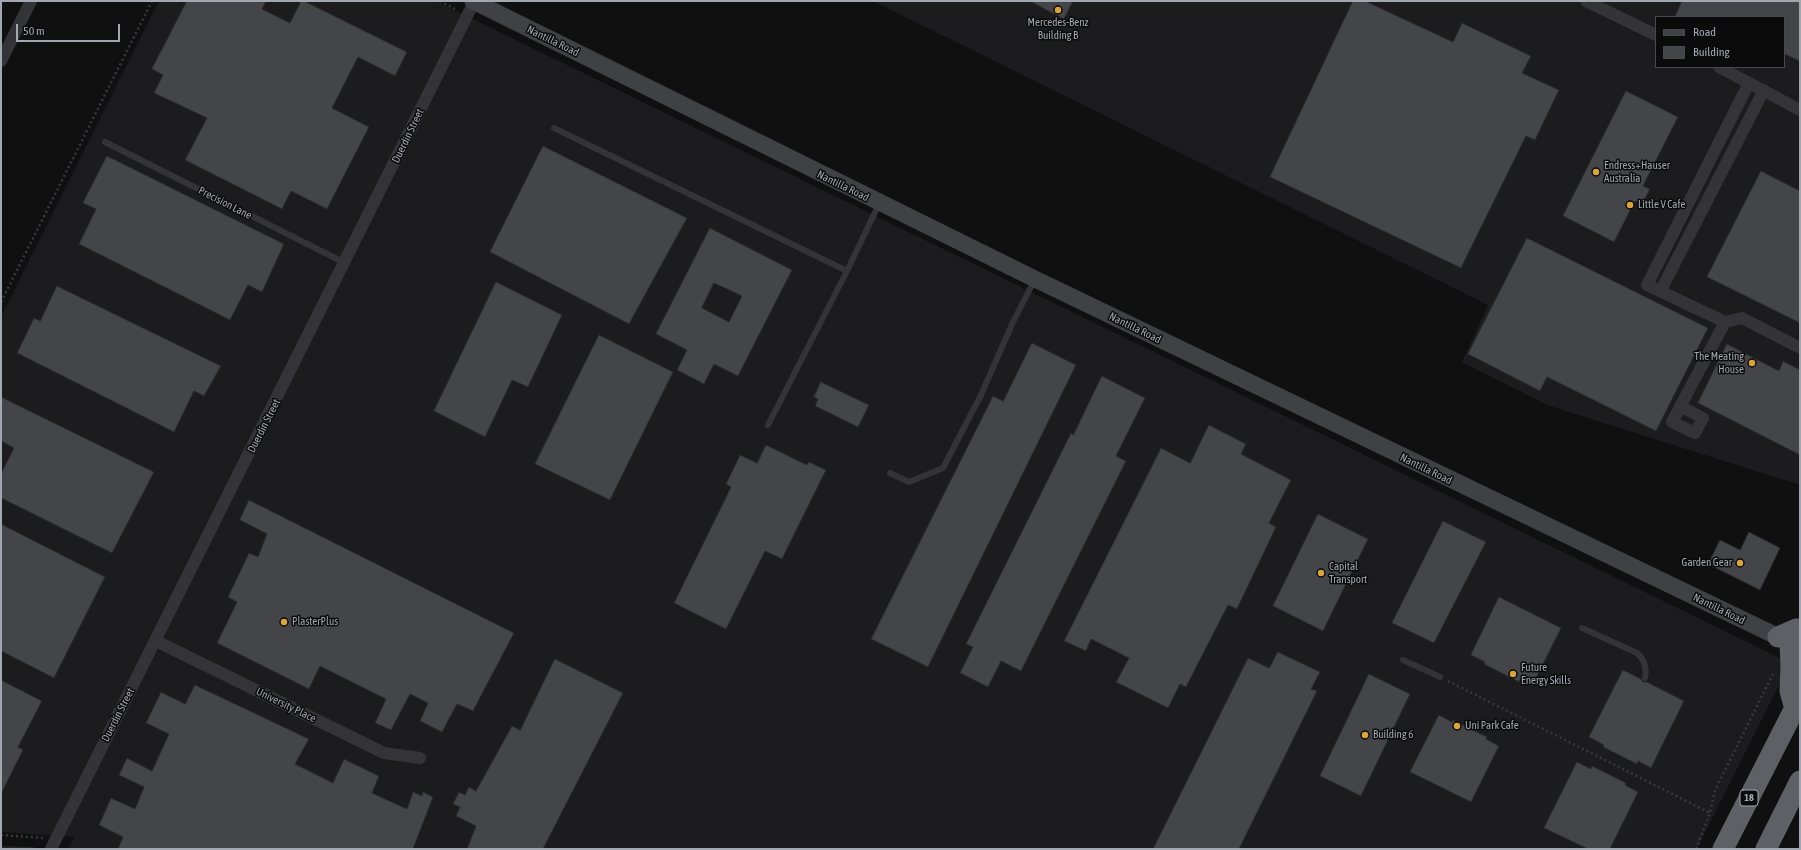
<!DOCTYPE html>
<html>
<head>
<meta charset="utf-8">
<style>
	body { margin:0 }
	#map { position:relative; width:1801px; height:850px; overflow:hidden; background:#101011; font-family:"Asap Condensed",sans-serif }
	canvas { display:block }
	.frame { position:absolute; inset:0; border:2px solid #a3a7b0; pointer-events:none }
	.legend { position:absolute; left:1655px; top:16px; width:130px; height:52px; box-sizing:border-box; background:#0b0b0c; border:1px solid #48494e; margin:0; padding:5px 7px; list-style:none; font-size:12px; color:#a3a7b0 }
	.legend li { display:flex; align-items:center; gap:8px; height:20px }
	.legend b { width:20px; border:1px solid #48494e }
	.scale { position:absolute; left:16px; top:24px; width:104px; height:18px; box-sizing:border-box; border:2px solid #a3a7b0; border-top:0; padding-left:5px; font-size:12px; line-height:14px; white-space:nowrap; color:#a3a7b0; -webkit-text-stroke:3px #0b0b0c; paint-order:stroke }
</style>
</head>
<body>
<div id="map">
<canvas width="1801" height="850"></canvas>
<div class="frame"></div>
<ul class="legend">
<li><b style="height:5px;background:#404145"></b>Road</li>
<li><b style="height:11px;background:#444549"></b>Building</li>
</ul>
<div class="scale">50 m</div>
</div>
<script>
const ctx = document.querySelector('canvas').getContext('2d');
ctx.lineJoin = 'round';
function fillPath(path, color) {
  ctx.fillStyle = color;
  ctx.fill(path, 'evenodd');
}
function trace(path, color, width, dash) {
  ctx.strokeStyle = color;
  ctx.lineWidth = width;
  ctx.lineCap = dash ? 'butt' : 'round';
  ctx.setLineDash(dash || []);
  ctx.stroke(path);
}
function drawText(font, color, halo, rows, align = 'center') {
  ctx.font = font + ' "Asap Condensed",sans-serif';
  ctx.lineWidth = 3;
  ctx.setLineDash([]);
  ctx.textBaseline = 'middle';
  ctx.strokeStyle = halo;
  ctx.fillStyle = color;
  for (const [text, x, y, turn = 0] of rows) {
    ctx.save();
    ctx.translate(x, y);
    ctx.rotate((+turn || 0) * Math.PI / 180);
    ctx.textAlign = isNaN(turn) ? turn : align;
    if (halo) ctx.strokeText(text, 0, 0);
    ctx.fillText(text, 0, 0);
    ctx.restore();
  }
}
fillPath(new Path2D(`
	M159 1H436L1790 663 1697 849H68L74 837 1 832V317Z
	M873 1H1800V485L1550 406 1462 362 1488 305ZM1656 17H1784V67H1656Z`), '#1c1c1e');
fillPath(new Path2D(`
	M1 846 34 847 33 849H1Z`), '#1f2520');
const building = new Path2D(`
	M187 1H266L262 9 290 23 301 1H304L407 52 395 76 358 57 332 108 369 127 327 209 291 191 282 209 185 160 207 118 154 93 163 75 152 69Z
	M1030 1H1073L1064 19Z
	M1353 1H1365L1453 42 1462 23 1531 56 1522 73 1559 90 1535 140 1526 136 1461 268 1270 177Z
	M1682 1H1800V61L1784 54V17H1675Z
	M1626 91 1678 117 1643 186 1650 189 1642 204 1635 201 1614 242 1563 216Z
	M543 146 687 218 629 324 490 252Z
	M107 156 284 244 262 292 248 285 230 320 79 244 96 209 83 203Z
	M1761 171 1800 191V323L1707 277Z
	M710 228 792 270 738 376 714 364 704 384 677 370 687 350 656 334ZM714 283 742 296 729 322 702 308Z
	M1527 238 1708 328 1656 431 1547 377 1540 391 1468 354Z
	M496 282 562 315 528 387 512 380 485 437 434 411Z
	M57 286 221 366 204 396 194 391 174 432 17 353 34 318 40 321Z
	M599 335 673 372 610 500 535 464Z
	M1032 343 1076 365 928 667 871 639 993 396 1003 401Z
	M1727 344 1779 371 1783 361 1800 370V455L1698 403Z
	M1102 376 1145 398 1116 456 1126 461 1021 671 1001 661 988 687 960 673 973 647 966 644 1071 433 1073 435Z
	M821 382 869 405 858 427 815 406 818 399 814 397Z
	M1 397 154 472 112 553 1 498V474L14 448 1 441Z
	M1209 425 1246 444 1241 454 1291 480 1269 523 1276 527 1237 609 1228 605 1186 687 1180 684 1168 708 1116 682 1129 658 1091 639 1086 651 1064 641 1161 448 1190 463Z
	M766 445 807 465 809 462 826 470 782 559 765 551 726 629 674 603 731 487 726 484 740 455 757 463Z
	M249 500 514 633 473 711 457 704 442 732 420 721 428 703 410 694 391 730 375 723 386 699 320 666 309 689 217 643 237 602 228 597 249 553 258 557 267 534 240 520Z
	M1318 514 1368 539 1323 631 1273 606Z
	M1443 521 1486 542 1434 643 1392 623Z
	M1 524 105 577 54 678 1 651Z
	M1749 532 1780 548 1760 590 1708 564 1720 540 1740 550Z
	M1499 597 1561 628 1532 686 1519 680V682L1484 664 1485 662 1471 655Z
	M1278 652 1320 672 1311 689 1317 691 1239 849H1153L1248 658 1269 668Z
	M555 659 623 693 543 849H467L476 826 456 816 460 807 453 804 459 792 465 795 469 787 476 791 512 726 520 730Z
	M1623 670 1641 679 1643 682H1647L1684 701 1651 768 1638 761 1637 764 1603 747 1604 745 1589 737Z
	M1369 674 1410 694 1361 796 1320 776Z
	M1 680 42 701 18 747 23 750 1 794Z
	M195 685 309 739 295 764 333 783 344 759 379 776 372 793 407 809 413 792 422 796 423 792 433 797 413 849H118L123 837 99 825 111 798 135 809 144 787 119 775 127 758 152 771 169 734 146 723 161 692 185 704Z
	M1439 715 1452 722 1453 720 1487 737 1486 739 1499 746 1471 802 1410 772Z
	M1577 762 1591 769 1592 766 1626 783 1625 785 1638 792 1610 849H1588L1544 828Z`);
fillPath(building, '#444549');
trace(building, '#2a2a2d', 1);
trace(new Path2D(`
	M440 1 457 10
	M1 302 152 1
	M1448 681 1710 813
	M1 835 44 838
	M1696 849 1710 813 1715 790 1773 674
	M1799 849 1800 848`), '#38393d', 2.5, [2, 3]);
trace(new Path2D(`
	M554 128 847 271
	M105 142 345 263
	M768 425 847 271 879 204
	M890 473 909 482 943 468 981 395 1013 322 1035 279
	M1582 628 1637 653C1645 660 1647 668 1645 678
	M1403 660 1440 677`), '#343438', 6);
trace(new Path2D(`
	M1586 1 1656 35
	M1 61 31 1
	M1719 67 1800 110
	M1749 83 1647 285 1725 322 1742 318 1800 348
	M1661 290 1764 90
	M1680 406 1703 418 1695 433 1672 422 1725 322
	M156 641 384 753 420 758
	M51 849 474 2`), '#343438', 12);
trace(new Path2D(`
	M473 1 1035 279 1789 642`), '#404145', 17);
trace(new Path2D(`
	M1778 637 1796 629H1800
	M1790 643 1791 666 1790 691 1795 709
	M1723 849 1800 698
	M1766 849 1800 781`), '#5e6066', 21);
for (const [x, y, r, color] of [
	[1058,10,4,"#daa33f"],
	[1596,172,4,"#daa33f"],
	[1630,205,4,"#daa33f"],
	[1752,363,4,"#daa33f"],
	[1740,563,4,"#daa33f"],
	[1321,573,4,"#daa33f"],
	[284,622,4,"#daa33f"],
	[1513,674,4,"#daa33f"],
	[1457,726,4,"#daa33f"],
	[1365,735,4,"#daa33f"]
]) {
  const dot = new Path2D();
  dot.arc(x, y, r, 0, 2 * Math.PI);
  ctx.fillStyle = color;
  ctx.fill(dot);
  trace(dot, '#0b0b0c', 1.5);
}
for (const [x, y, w] of [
	[1749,798,18]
]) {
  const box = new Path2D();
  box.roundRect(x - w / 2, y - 8, w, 16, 3);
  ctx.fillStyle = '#0b0b0c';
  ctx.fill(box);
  trace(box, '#a3a7b0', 1);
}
drawText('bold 10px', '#a3a7b0', null, [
	["18",1749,798]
]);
drawText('11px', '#a3a7b0', '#0b0b0c', [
	["Mercedes-Benz",1058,23,"center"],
	["Building B",1058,36,"center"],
	["Endress+Hauser",1604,166],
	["Australia",1604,179],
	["Little V Cafe",1638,205],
	["The Meating",1744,357,"right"],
	["House",1744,370,"right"],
	["Garden Gear",1732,563,"right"],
	["Capital",1329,567],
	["Transport",1329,580],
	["PlasterPlus",292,622],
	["Future",1521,668],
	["Energy Skills",1521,681],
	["Uni Park Cafe",1465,726],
	["Building 6",1373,735]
], 'left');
drawText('11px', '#a3a7b0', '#0b0b0c', [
	["Nantilla Road",553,41,26],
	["Duerdin Street",408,136,-64],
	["Nantilla Road",843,186,26],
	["Precision Lane",225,203,27],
	["Nantilla Road",1135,328,26],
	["Duerdin Street",264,426,-63],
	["Nantilla Road",1426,469,26],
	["Nantilla Road",1719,609,26],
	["University Place",286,705,26],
	["Duerdin Street",118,715,-63]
]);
</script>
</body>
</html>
